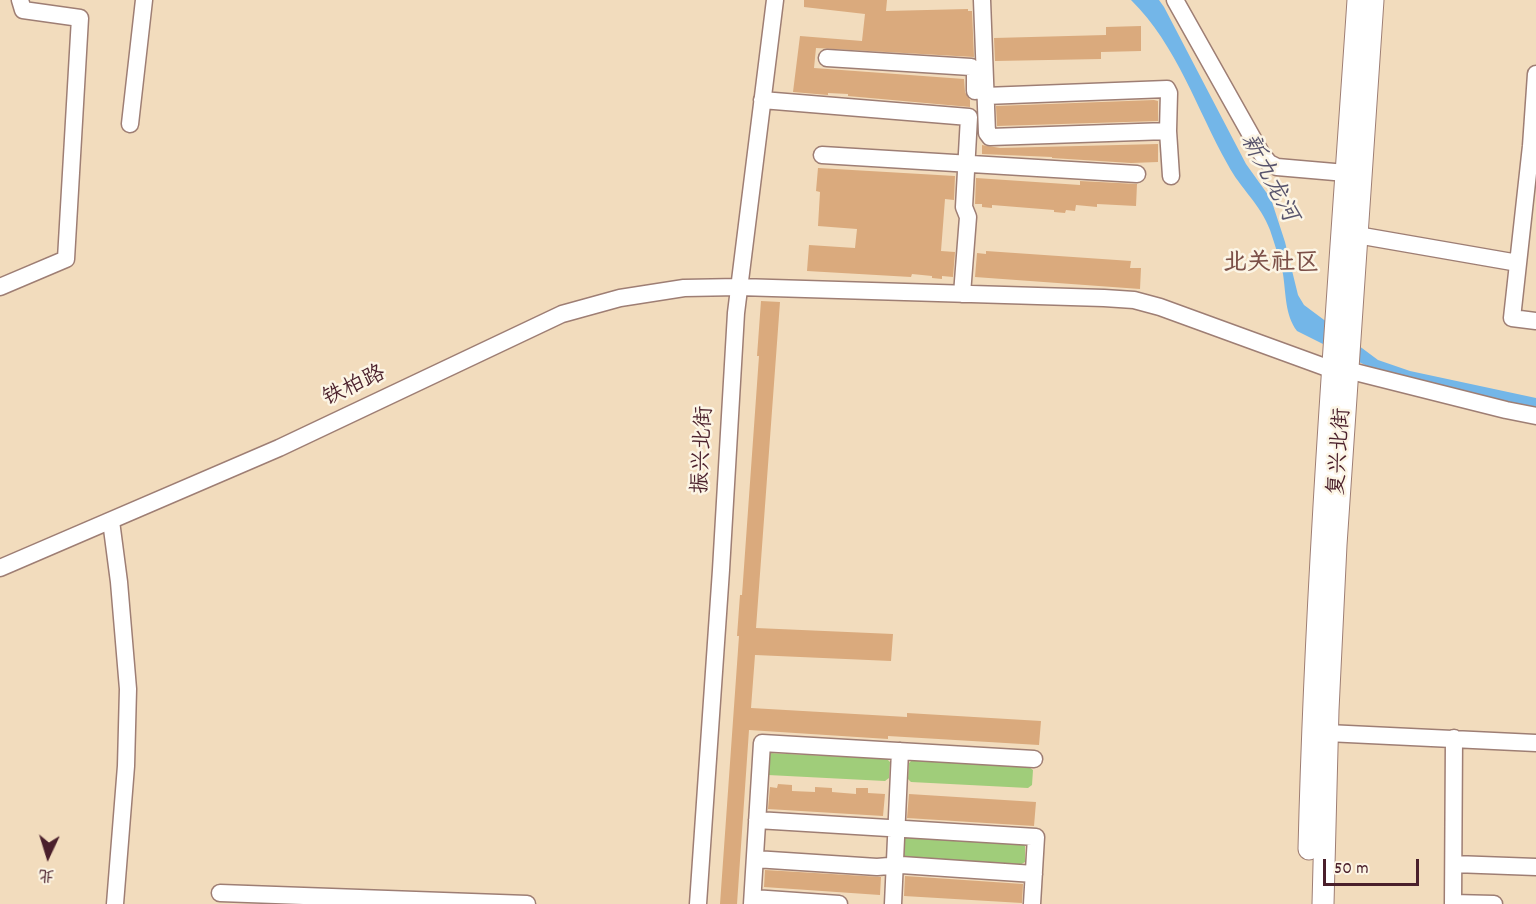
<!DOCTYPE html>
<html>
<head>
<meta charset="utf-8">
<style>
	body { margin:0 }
	#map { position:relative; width:1536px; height:904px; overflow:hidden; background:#f2dcbd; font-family:Dekko,"LXGW WenKai TC",sans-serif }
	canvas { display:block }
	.north { position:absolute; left:18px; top:826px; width:60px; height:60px; -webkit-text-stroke:4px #fcf5e5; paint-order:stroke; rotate:184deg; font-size:16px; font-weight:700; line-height:24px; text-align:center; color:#4a1f2b }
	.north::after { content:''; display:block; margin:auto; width:21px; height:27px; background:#4a1f2b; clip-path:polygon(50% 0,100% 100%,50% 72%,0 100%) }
	.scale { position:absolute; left:1323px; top:859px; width:96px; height:27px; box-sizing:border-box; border:3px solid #4a1f2b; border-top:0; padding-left:8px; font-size:18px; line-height:21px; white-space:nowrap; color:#4a1f2b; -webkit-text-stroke:4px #fcf5e5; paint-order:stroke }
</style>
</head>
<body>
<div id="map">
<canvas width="1536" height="904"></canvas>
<div class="north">北</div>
<div class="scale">50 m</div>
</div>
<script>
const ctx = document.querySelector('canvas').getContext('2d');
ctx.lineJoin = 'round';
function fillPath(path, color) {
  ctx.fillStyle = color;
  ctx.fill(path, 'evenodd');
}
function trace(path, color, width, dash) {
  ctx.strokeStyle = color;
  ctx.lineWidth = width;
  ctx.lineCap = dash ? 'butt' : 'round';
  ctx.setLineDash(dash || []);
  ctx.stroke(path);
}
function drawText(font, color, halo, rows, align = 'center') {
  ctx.font = font + ' Dekko,"LXGW WenKai TC",sans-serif';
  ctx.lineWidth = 5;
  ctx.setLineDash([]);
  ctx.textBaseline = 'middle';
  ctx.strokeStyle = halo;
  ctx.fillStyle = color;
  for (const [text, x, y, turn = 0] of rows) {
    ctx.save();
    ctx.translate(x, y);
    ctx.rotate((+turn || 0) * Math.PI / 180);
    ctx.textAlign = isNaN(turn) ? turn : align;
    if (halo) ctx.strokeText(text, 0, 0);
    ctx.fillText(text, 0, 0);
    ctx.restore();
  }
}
fillPath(new Path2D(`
	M769 753 887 759 890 762 889 778 885 781 768 775Z
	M912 760 1029 767 1033 770 1032 785 1028 788 911 782 908 779 909 763Z
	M905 837 1022 843 1025 846V862L1020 865 903 859 901 839Z`), '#a0cd7a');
fillPath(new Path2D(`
	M1131 0H1159L1164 7 1246 164 1271 199 1285 242 1298 295 1304 305 1378 360 1410 371 1536 398V410L1385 375 1297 331C1285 315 1286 294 1283 274 1280 260 1275 245 1270 230 1261 205 1240 188 1228 165 1197 110 1177 45 1131 0Z`), '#73b6e8');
fillPath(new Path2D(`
	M804 0H887L886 11 968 9V11H972L974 57 816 48 814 68 964 79 965 92 970 100V107L848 96V94L828 93V95L793 92 800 36 862 41 865 14 804 7Z
	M1141 26V51L1101 52V59L995 61 994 38 1106 35V27Z
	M1154 100 1158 101V121L997 126 996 106Z
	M1158 144V162L1131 163 1052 158V157L982 154V145L1000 148Z
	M818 168 955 176 954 200 945 199 941 251 955 252 953 277 942 276V279L932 278V276L912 274 911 277 807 271 809 245 855 248 857 229 818 226 820 192 816 191Z
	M976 178 1080 185V181L1137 184 1136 206 1097 204V207L1076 205 1075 211 1066 210 1065 213 1054 212V210L992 205V208L982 207V204H975Z
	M986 251 1131 261 1130 268H1141L1140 289 975 277 977 253 986 254Z
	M761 301 780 302 756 628 893 634 891 661 755 655 751 708 907 717V713L1041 721 1039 745 888 736V739L749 730 737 904H720L739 636H737L740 595H742L759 356H757Z
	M778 784 792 785V791L815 792V787L832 788V792L856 794V788H868V793L885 794 883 816 768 809 770 787 777 788Z
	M909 794 1036 802 1034 826 907 818Z
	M765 870 881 877 880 895 764 887Z
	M905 876 1023 884 1022 903 904 896Z`), '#daaa7d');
const minor = new Path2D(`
	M982 0 987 133 990 137 1168 131
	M1175 0 1261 153 1269 163 1277 167 1346 173
	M827 58 971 67 975 72V91
	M1536 74 1531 146 1512 318 1536 321
	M985 96 1167 89 1169 93 1168 131 1171 176
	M762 100 969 117 964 207 968 217 962 294
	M130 124 144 0
	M822 155 1137 174
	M1357 235 1518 263
	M0 287 66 259 80 18 23 10 20 0
	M1347 370 1506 410 1536 416
	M111 521 119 582 128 689 126 766 115 904
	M0 568 279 448 562 314 620 298 684 288 739 287 1104 298 1134 300 1160 307 1333 370
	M1327 733 1536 743
	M757 820 1036 837 1032 904
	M755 859 877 867 901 865 1034 874
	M1454 864 1536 867
	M220 893 527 904
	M753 898 839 904
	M1453 903 1494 904
	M698 904 721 570 736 313 775 0
	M752 904 762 743 1034 759
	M893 904 900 751
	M1453 904 1454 738`);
const major = new Path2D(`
	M1309 849C1316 566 1339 283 1358 0
	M1323 904 1328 710 1336 545 1373 0`);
trace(minor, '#9e7e74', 19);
trace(major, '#9e7e74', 23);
trace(minor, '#fff', 16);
trace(major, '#fff', 21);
drawText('22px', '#4a1f2b', '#fcf5e5', [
	["铁柏路",355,388,-25],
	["振兴北街",705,450,-87],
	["复兴北街",1342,452,-86]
]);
drawText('italic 24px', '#58546d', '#fcf5e5', [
	["新九龙河",1267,179,62]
]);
drawText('bold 24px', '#7c5048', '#fcf5e5', [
	["北关社区",1271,266]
]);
</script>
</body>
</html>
